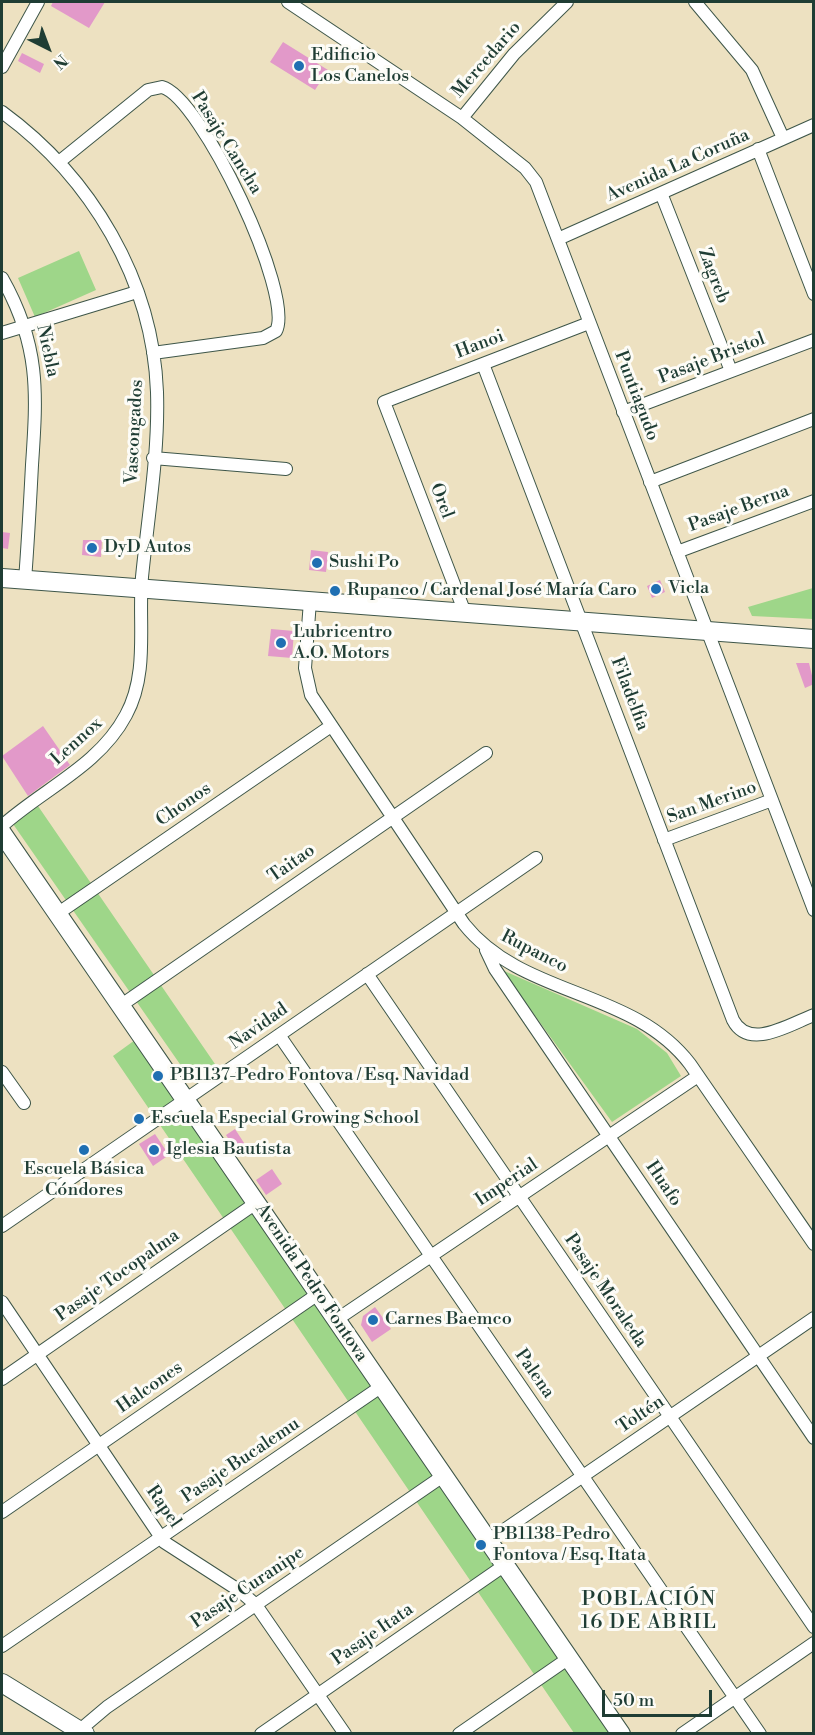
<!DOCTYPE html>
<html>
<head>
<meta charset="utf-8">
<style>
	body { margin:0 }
	#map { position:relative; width:815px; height:1735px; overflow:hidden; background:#ede1c1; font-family:"Libre Bodoni",serif }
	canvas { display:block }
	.frame { position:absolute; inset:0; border:3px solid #1f3d34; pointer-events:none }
	.north { position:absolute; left:18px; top:18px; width:60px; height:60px; -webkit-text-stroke:4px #fdfcf7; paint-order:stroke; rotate:138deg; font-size:16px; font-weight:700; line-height:24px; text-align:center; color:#1f3d34 }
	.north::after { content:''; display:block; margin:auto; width:21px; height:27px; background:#1f3d34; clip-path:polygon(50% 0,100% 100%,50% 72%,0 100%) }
	.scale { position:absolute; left:602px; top:1690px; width:110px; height:27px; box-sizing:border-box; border:3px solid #1f3d34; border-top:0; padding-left:8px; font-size:18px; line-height:21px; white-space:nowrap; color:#1f3d34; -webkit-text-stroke:4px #fdfcf7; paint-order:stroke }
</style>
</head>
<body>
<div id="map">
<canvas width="815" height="1735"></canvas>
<div class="frame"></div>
<div class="north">N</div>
<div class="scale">50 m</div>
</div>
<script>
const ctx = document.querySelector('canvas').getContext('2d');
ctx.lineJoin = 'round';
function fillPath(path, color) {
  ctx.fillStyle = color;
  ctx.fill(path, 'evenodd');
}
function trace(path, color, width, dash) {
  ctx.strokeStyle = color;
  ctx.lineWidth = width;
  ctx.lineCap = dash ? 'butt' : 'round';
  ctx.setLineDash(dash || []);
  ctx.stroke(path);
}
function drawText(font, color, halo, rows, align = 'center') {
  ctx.font = font + ' "Libre Bodoni",serif';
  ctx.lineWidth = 6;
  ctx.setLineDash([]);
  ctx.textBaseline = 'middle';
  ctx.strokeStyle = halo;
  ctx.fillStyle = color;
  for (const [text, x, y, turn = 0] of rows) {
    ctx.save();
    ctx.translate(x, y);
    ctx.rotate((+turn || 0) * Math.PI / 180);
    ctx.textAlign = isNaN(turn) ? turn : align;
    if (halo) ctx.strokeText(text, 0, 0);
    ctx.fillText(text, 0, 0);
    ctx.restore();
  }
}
fillPath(new Path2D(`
	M79 251 96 290 35 317 18 278Z
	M813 588V619L752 616 748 607Z
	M38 806 215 1064 191 1080 13 824Z
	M502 970 637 1029 667 1053 681 1076 612 1122Z
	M135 1040 611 1733H574L113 1056Z`), '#9ed689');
fillPath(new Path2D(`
	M53 2H105L89 28 51 6Z
	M283 42 328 70 315 90 270 62Z
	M22 53 44 64 40 73 18 61Z
	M2 532 10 533 8 549 2 548Z
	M83 540H102L101 557 82 555Z
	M311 550 328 552 326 572 309 570Z
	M660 580 665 592 652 598 647 586Z
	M271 629 294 631 292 658 268 656Z
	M796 663H809L814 684 805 688Z
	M43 726 70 765 28 796 2 756Z
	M235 1129 246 1146 237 1152 226 1135Z
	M155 1134 169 1155 153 1166 139 1144Z
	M272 1169 282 1184 266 1195 256 1180Z
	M375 1307 391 1329 372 1342 361 1325 363 1316Z`), '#e299c9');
const street = new Path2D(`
	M288 2 462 118 525 168 536 182 814 910
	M695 2 752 70 783 138
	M2 67 38 2
	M2 112C91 177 153 280 157 392 159 453 148 516 142 577 138 623 149 673 126 715 99 766 43 789 2 826
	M462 118 514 54 567 2
	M758 149 814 294
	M59 162 148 90 162 87C201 97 295 295 276 331L263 338 153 353
	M661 193 731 371
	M558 239 814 125
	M2 278C40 345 37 392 32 465 30 503 28 542 25 580
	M2 333 137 292
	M483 364 733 1020C749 1051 790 1024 814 1015
	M623 412 814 340
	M153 458 286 469
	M650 482 814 419
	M677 552 814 501
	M310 601 305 668 311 695 464 924C523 998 632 988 690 1064L814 1244
	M465 613 384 402 589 323
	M664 840 772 800
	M57 914 331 726
	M486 950 495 969 814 1438
	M367 974 814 1627
	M120 1006 486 753
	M279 1035 760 1734
	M2 1072 24 1103
	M2 1226 536 858
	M2 1302 164 1542 240 1591 256 1605 345 1734
	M336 1320 698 1076
	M2 1379 256 1203
	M2 1512 318 1294
	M488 1541 814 1318
	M2 1646 382 1386
	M75 1734 107 1707 443 1476
	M261 1734 505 1565
	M459 1734 569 1658
	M682 1734 814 1643`);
const secondary = new Path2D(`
	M2 578 814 639
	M2 833 621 1734
	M2 1683 85 1734`);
trace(street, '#3e5649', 14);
trace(secondary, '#3e5649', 20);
trace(street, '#fff', 12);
trace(secondary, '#fff', 18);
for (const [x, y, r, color] of [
	[299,66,6,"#1f6fb2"],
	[92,548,6,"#1f6fb2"],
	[317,563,6,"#1f6fb2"],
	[656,589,6,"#1f6fb2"],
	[335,591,6,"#1f6fb2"],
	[281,643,6,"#1f6fb2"],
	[158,1076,6,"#1f6fb2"],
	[139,1119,6,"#1f6fb2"],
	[84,1150,6,"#1f6fb2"],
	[154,1150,6,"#1f6fb2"],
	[373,1320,6,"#1f6fb2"],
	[481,1545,6,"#1f6fb2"]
]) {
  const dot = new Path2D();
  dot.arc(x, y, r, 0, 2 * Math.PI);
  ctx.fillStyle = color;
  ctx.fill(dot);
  trace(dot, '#fdfcf7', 2);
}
drawText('18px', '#1f3d34', '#fdfcf7', [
	["Edificio",311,56],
	["Los Canelos",311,77],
	["DyD Autos",104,548],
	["Sushi Po",329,563],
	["Vicla",668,589],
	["Rupanco / Cardenal José María Caro",347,591],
	["Lubricentro",293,633],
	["A.O. Motors",293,654],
	["PB1137-Pedro Fontova / Esq. Navidad",170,1076],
	["Escuela Especial Growing School",151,1119],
	["Iglesia Bautista",166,1150],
	["Escuela Básica",84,1170,"center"],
	["Cóndores",84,1191,"center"],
	["Carnes Baemco",385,1320],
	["PB1138-Pedro",493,1535],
	["Fontova / Esq. Itata",493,1556]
], 'left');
drawText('18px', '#1f3d34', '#fdfcf7', [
	["Mercedario",487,60,-49],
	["Pasaje Cancha",226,143,58],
	["Avenida La Coruña",678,166,-24],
	["Zagreb",713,276,69],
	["Hanoi",480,345,-21],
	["Niebla",47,351,78],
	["Pasaje Bristol",712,359,-21],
	["Puntiagudo",636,396,69],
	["Vascongados",135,432,-87],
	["Orel",441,501,69],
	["Pasaje Berna",739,509,-20],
	["Filadelfia",629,694,69],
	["Lennox",77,742,-42],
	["San Merino",712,803,-20],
	["Chonos",184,805,-35],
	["Taitao",292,864,-35],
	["Rupanco",534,952,27],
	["Navidad",259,1027,-35],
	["Imperial",507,1183,-34],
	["Huafo",663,1184,56],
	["Pasaje Tocopalma",118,1276,-35],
	["Avenida Pedro Fontova",311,1283,56],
	["Pasaje Moraleda",605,1291,56],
	["Palena",534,1374,55],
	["Halcones",150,1388,-35],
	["Toltén",641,1415,-34],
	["Pasaje Bucalemu",241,1461,-34],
	["Rapel",163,1507,55],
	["Pasaje Curanipe",248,1588,-34],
	["Pasaje Itata",373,1635,-35]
]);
ctx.letterSpacing = '1.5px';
drawText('20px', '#1f3d34', '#fdfcf7', [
	["POBLACIÓN",649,1600],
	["16 DE ABRIL",649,1623]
]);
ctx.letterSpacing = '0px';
</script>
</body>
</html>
